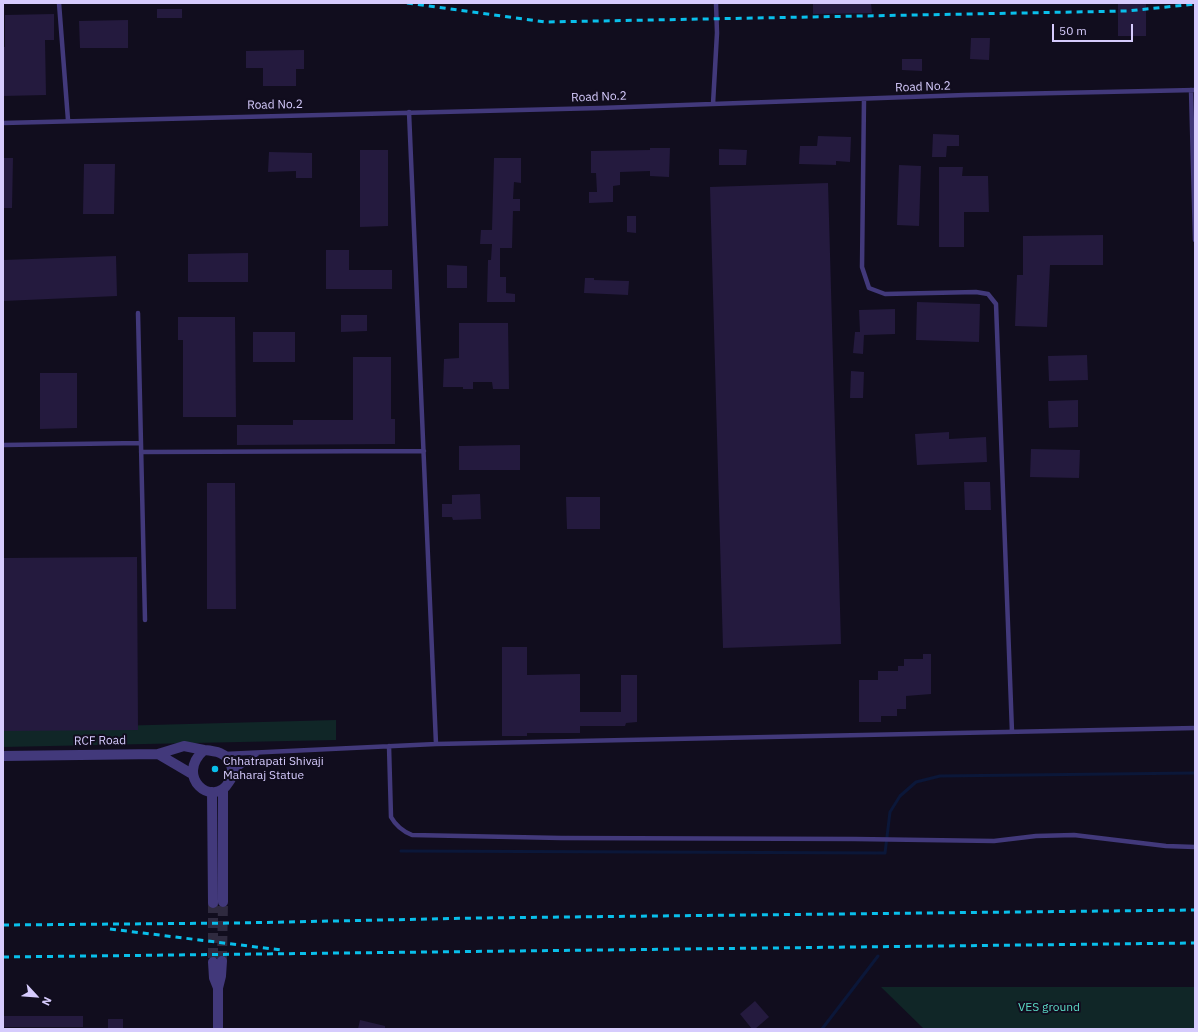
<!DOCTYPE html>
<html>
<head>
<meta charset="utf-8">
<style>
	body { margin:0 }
	#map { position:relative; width:1198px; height:1032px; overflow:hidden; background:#110d1e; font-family:"IBM Plex Sans",sans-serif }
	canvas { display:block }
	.frame { position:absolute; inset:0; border:4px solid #d6cbfd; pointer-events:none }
	.north { position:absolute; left:16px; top:976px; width:40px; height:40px; -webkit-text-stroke:3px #110d1e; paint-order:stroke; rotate:116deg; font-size:11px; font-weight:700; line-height:16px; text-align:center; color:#d6cbfd }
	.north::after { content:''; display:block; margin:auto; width:14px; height:18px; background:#d6cbfd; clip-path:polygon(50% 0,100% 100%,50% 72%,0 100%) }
	.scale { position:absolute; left:1052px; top:24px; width:81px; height:18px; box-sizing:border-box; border:2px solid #d6cbfd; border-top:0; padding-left:5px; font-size:12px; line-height:14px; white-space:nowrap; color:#d6cbfd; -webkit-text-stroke:3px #110d1e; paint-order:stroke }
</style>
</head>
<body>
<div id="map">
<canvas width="1198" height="1032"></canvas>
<div class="frame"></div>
<div class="north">N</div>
<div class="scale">50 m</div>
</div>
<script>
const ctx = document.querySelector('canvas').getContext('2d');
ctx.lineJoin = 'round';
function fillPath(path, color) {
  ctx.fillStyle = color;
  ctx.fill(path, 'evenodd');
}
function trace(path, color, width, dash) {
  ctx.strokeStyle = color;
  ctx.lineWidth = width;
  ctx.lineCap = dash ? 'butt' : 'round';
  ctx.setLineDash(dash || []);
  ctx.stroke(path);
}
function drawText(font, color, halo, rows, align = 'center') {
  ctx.font = font + ' "IBM Plex Sans",sans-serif';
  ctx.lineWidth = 4;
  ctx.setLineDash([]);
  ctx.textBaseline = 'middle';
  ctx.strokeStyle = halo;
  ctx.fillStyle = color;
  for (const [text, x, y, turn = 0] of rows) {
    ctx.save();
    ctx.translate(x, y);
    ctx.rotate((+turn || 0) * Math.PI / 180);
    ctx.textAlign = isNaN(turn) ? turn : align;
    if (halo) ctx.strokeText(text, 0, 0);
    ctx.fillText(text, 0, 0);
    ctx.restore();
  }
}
fillPath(new Path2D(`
	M336 720V740L3 747V729Z
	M881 987H1195V1029H924Z`), '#102627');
trace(new Path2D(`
	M401 851 885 853 890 812 900 796 916 782 940 776 1195 773
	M822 1029 878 956`), '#0b1739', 3);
fillPath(new Path2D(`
	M813 3H871L872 13 813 14Z
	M1118 3H1146V36H1118Z
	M157 9H182V18H157Z
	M54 14V40H45L46 95 3 96V47H5V15Z
	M128 20V48H80L79 21Z
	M971 38H990L989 60 970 59Z
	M304 50V69H296V86H263V68H246V51Z
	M902 59H922V71L902 70Z
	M933 134 959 135V146H947L946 157H932Z
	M818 136 851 137 850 162 836 161V165L799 164 800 146H817Z
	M650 148H670L669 177 650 176V171L620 172V185L613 186V202L589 203V192H597L596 173H591V151L650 150Z
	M719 149 747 150 746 165H719Z
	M360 150H388V226L360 227Z
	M269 152 312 153V178H296V171L268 172Z
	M3 158H13L12 208H3Z
	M494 158H521V183L514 182 513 199H520V211H513L512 248H500V277H506V293L515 294V302H487L488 260H491L492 244H480L481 230H492Z
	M84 164H115L114 214H83Z
	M899 165 921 166 919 226 897 225Z
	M939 167H963L962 176H988L989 212H964V247H939Z
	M828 183 841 644 723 648 710 187Z
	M627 216H636V233L627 232Z
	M1103 235V265H1050L1047 327 1015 326 1017 275H1023V236Z
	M326 250H349V270H392V289H326Z
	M248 253V282H188V254Z
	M116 256 117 296 3 301V260Z
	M447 265 467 266V288H447Z
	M585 278H594V280L629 281 628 295 584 293Z
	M917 302 980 304 979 342 916 340Z
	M895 309V334L864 335 863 354 853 353 855 332H860L859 310Z
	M341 315H367V331L341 332Z
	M178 317H235L236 417H183V340H178Z
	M459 323H508L509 389H493L492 382H473V389H463V387H443L444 359 459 358Z
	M253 332H295V362H253Z
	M1087 355 1088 380 1049 381 1048 356Z
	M353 357H391V419H395V444L237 445V425H293V420H353Z
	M851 371 864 372 863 398H850Z
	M40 373H77V428L40 429Z
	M1078 400V427L1049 428 1048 401Z
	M949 432V439L986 437 987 462 917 465 915 434Z
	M520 445V470H459V446Z
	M1031 449 1080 450 1079 478 1030 477Z
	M964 482H990L991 510H965Z
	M207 483H235L236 609H207Z
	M480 494 481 519 453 520 452 517H442V504H452V495Z
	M566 497H600V529H567Z
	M137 557 138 730 3 731V558Z
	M502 647H527V675L580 674V712H621V675H637V722L626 723 625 726H580V733H527V736H502Z
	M923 654H931V694L906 696V709H897V716H881V722H859V680H878V671H898V666H904V659H923Z
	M755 1001 769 1017 755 1029H752L740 1014Z
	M3 1016H83V1027H3Z
	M108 1019H123V1029H108Z
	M360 1020 385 1026V1029H358Z`), '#241a3e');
trace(new Path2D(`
	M213 903V962
	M222 961 223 902`), '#2f2a3f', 10, [10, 5]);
trace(new Path2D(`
	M59 3 68 120
	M1191 90 1195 240
	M864 99 862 267 869 288 885 294 976 292 988 294 996 304 1012 732
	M713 104 717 33 716 3
	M409 112 436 744
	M3 123 600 108 965 95 1195 90
	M138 313 145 620
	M3 445 141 443
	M141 452 424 451
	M389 746 391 817C396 826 402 831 412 835L561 838 855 839 994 841 1036 836 1074 835 1166 846 1195 847
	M225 754 436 744 1195 728
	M233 773 258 753`), '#42397b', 4.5);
trace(new Path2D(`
	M204 750C215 751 227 752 231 765 233 771 233 777 229 782 213 809 174 777 204 750Z
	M158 754 184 746 204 750
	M3 756 158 754 192 774
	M212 792 213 903
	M223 902V789
	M213 962 214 978 218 988
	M218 1029V988L221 976 222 961`), '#42397b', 10);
trace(new Path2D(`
	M407 3 545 22 1127 11 1195 4
	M3 925 238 923 477 918 1195 910
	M110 929 281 950
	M3 957 1195 943`), '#09bfeb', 3, [6, 5]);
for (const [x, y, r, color] of [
	[215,769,4,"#09bfeb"]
]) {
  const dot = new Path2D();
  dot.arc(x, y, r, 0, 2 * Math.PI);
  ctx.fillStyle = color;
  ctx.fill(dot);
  trace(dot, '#110d1e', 1.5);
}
drawText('12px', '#d6cbfd', '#110d1e', [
	["Road No.2",923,87,-2],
	["Road No.2",599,97,-2],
	["Road No.2",275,105,-1],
	["RCF Road",100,741,-1]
]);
drawText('12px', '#d6cbfd', '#110d1e', [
	["Chhatrapati Shivaji",223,762],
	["Maharaj Statue",223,776]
], 'left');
drawText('12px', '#5bd9c5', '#110d1e', [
	["VES ground",1049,1008]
]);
</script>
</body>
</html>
